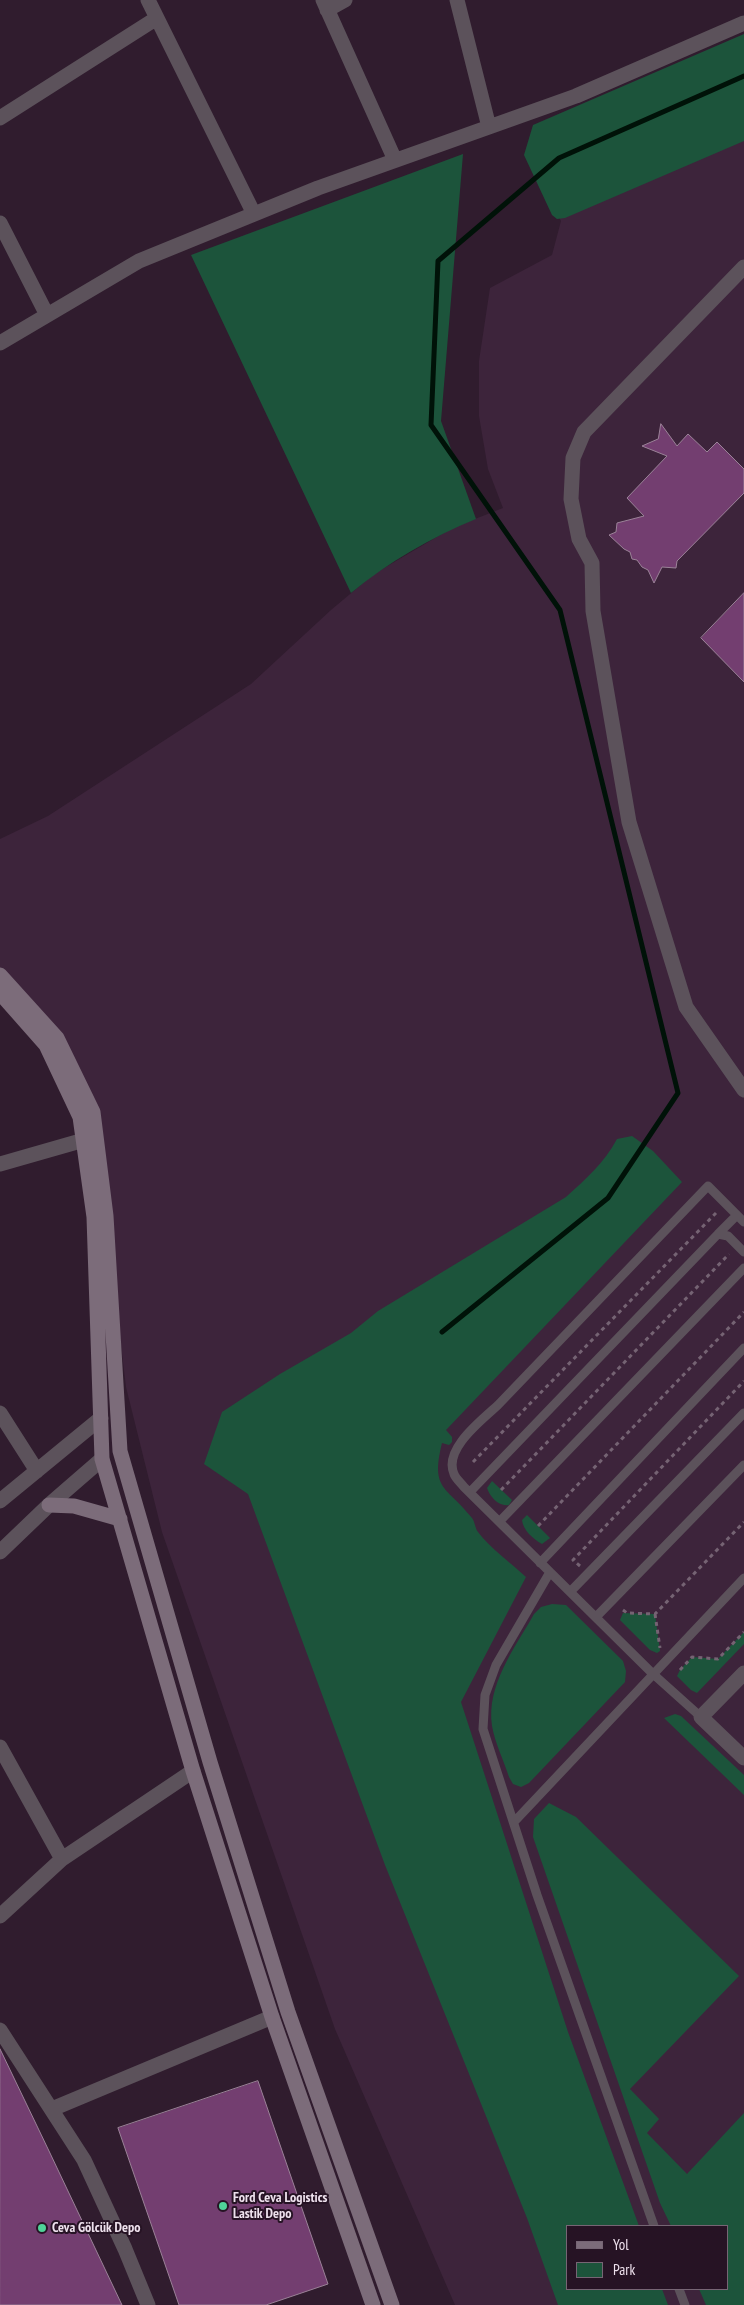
<!DOCTYPE html>
<html>
<head>
<meta charset="utf-8">
<style>
	body { margin:0 }
	#map { position:relative; width:744px; height:2305px; overflow:hidden; background:#301c2e; font-family:"PT Sans Narrow",sans-serif }
	canvas { display:block }
	.legend { position:absolute; left:566px; top:2225px; width:162px; height:65px; box-sizing:border-box; background:#261324; border:1px solid #766574; margin:0; padding:6px 9px; list-style:none; font-size:15px; color:#eee1ed }
	.legend li { display:flex; align-items:center; gap:10px; height:25px }
	.legend b { width:25px; border:1px solid #766574 }
</style>
</head>
<body>
<div id="map">
<canvas width="744" height="2305"></canvas>
<ul class="legend">
<li><b style="height:6px;background:#7c6c7a"></b>Yol</li>
<li><b style="height:14px;background:#1c543b"></b>Park</li>
</ul>
</div>
<script>
const ctx = document.querySelector('canvas').getContext('2d');
ctx.lineJoin = 'round';
function fillPath(path, color) {
  ctx.fillStyle = color;
  ctx.fill(path, 'evenodd');
}
function trace(path, color, width, dash) {
  ctx.strokeStyle = color;
  ctx.lineWidth = width;
  ctx.lineCap = dash ? 'butt' : 'round';
  ctx.setLineDash(dash || []);
  ctx.stroke(path);
}
function drawText(font, color, halo, rows, align = 'center') {
  ctx.font = font + ' "PT Sans Narrow",sans-serif';
  ctx.lineWidth = 4;
  ctx.setLineDash([]);
  ctx.textBaseline = 'middle';
  ctx.strokeStyle = halo;
  ctx.fillStyle = color;
  for (const [text, x, y, turn = 0] of rows) {
    ctx.save();
    ctx.translate(x, y);
    ctx.rotate((+turn || 0) * Math.PI / 180);
    ctx.textAlign = isNaN(turn) ? turn : align;
    if (halo) ctx.strokeText(text, 0, 0);
    ctx.fillText(text, 0, 0);
    ctx.restore();
  }
}
fillPath(new Path2D(`
	M744 39V2305H455L335 2029 162 1532 126 1387 93 1112 0 975V839L48 816 251 684 331 610 374 574 452 528 503 508 488 469 479 416V361L490 288 552 255 561 221 526 154ZM568 2226H728V2289H568Z`), '#3d243b');
fillPath(new Path2D(`
	M744 34V141L565 218 557 219 552 215 524 155 533 125Z
	M463 154 441 421 476 519C432 537 388 562 351 593L191 255Z
	M632 1136 653 1151 682 1182 446 1430 452 1437V1442L449 1445 442 1443C430 1491 447 1486 472 1518 475 1522 475 1528 478 1532 489 1547 512 1564 526 1577L461 1702 568 2032 639 2226H568V2289H662L668 2305H558L527 2218 385 1865 248 1494 204 1464 222 1412 280 1374 351 1333 378 1311 566 1197C586 1179 604 1163 617 1139Z
	M492 1481 512 1500 509 1505C499 1507 490 1497 487 1488Z
	M527 1515 550 1538 542 1544C533 1539 523 1530 522 1520Z
	M552 1604 566 1605 623 1661 626 1671 625 1682 529 1783 521 1787 513 1784 509 1777C504 1761 495 1743 492 1726 486 1685 515 1648 534 1614L541 1607Z
	M623 1613 655 1614 660 1651 657 1653 650 1650 620 1620Z
	M744 1632V1644L697 1693 691 1690 677 1676 680 1670 692 1657 718 1659Z
	M675 1714 681 1716 744 1775V1795L664 1718Z
	M549 1803 576 1817 739 1976 630 2089 659 2119 647 2133 687 2174 744 2113V2305H706L699 2289H728V2226H671L660 2203 533 1837 534 1819Z`), '#1c543b');
trace(new Path2D(`
	M442 1332 608 1198 678 1093 560 610 431 425 438 261 559 158 744 76`), '#001208', 5);
const building = new Path2D(`
	M661 424 677 446 688 434 707 452 717 442 744 469V493L677 561 676 568 662 567 654 583 648 570 642 567 637 560 632 559 630 552 624 549 609 535 616 532 617 523 644 516 627 498 667 456 642 446 658 439Z
	M744 593V682L701 638Z
	M0 2049 49 2151 122 2305H0Z
	M258 2081 328 2284 266 2305H179L118 2128Z`);
fillPath(building, '#733e70');
trace(building, '#9b8298', 1);
trace(new Path2D(`
	M473 1462 716 1213
	M501 1490 729 1254
	M538 1526 744 1312
	M580 1566 573 1560 744 1381
	M623 1610 627 1613 655 1614 744 1522
	M655 1614 660 1648
	M680 1670 692 1657 718 1659 744 1632`), '#756373', 3, [4, 4]);
trace(new Path2D(`
	M718 1234 737 1215
	M470 1492 718 1234 728 1236 744 1252
	M500 1521 744 1268
	M540 1563 744 1348
	M550 1572 496 1665 485 1695 483 1729 537 1895 654 2226
	M570 1592 744 1413
	M596 1617 744 1465
	M701 1717 652 1673 464 1487C461 1483 456 1479 454 1474 443 1449 482 1420 498 1405L708 1186 744 1222
	M514 1822 744 1578
	M679 2289 685 2305`), '#5c525b', 9);
trace(new Path2D(`
	M148 0 254 214
	M323 0 395 160
	M457 0 489 127
	M327 10 345 0
	M0 118 157 18
	M0 223 47 315
	M744 267 584 432 573 458 571 499 579 539 592 563 593 611 629 822 686 1007 744 1090
	M0 343 139 261 318 188 576 96 744 23
	M0 1164 84 1140
	M0 1413 37 1471
	M0 1501 101 1418
	M0 1552 49 1505 102 1459
	M744 1673 701 1717 744 1758
	M0 1747 62 1859
	M0 1916 62 1859 193 1771
	M0 2030 84 2160 125 2249 148 2305
	M52 2109 272 2017`), '#5c525b', 15);
trace(new Path2D(`
	M0 975 57 1038 93 1112 106 1216 120 1451 210 1762 288 2012 392 2305
	M0 993 46 1045 80 1117 94 1217 102 1459 193 1771 272 2017 373 2305
	M49 1505 74 1506 120 1519`), '#7c6c7a', 15);
for (const [x, y, r, color] of [
	[223,2206,5,"#4fd399"],
	[42,2228,5,"#4fd399"]
]) {
  const dot = new Path2D();
  dot.arc(x, y, r, 0, 2 * Math.PI);
  ctx.fillStyle = color;
  ctx.fill(dot);
  trace(dot, '#261324', 2);
}
drawText('bold 14px', '#eee1ed', '#261324', [
	["Ford Ceva Logistics",233,2198],
	["Lastik Depo",233,2214],
	["Ceva Gölcük Depo",52,2228]
], 'left');
</script>
</body>
</html>
